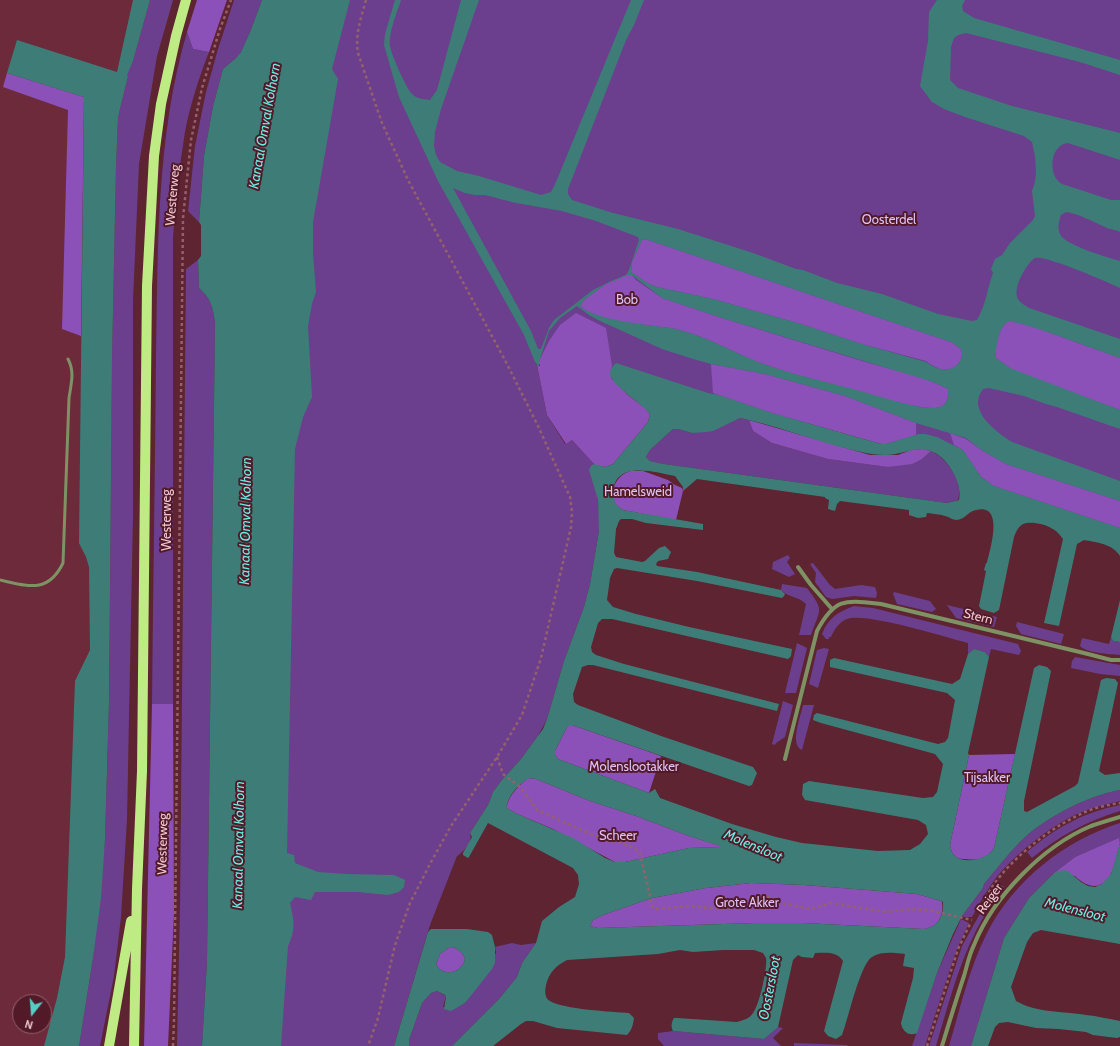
<!DOCTYPE html>
<html>
<head>
<meta charset="utf-8">
<style>
	body { margin:0 }
	#map { position:relative; width:1120px; height:1046px; overflow:hidden; background:#5e2431; font-family:Cabin,sans-serif }
	canvas { display:block }
	.north { position:absolute; left:12px; top:994px; width:40px; height:40px; box-sizing:border-box; background:#521928; border:1px solid #915f6b; border-radius:50%; rotate:197deg; font-size:11px; font-weight:700; line-height:16px; text-align:center; color:#efc9cf }
	.north::after { content:''; display:block; margin:auto; width:14px; height:18px; background:#55cec4; clip-path:polygon(50% 0,100% 100%,50% 72%,0 100%) }
</style>
</head>
<body>
<div id="map">
<canvas width="1120" height="1046"></canvas>
<div class="north">N</div>
</div>
<script>
const ctx = document.querySelector('canvas').getContext('2d');
ctx.lineJoin = 'round';
function fillPath(path, color) {
  ctx.fillStyle = color;
  ctx.fill(path, 'evenodd');
}
function trace(path, color, width, dash) {
  ctx.strokeStyle = color;
  ctx.lineWidth = width;
  ctx.lineCap = dash ? 'butt' : 'round';
  ctx.setLineDash(dash || []);
  ctx.stroke(path);
}
function drawText(font, color, halo, rows, align = 'center') {
  ctx.font = font + ' Cabin,sans-serif';
  ctx.lineWidth = 4;
  ctx.setLineDash([]);
  ctx.textBaseline = 'middle';
  ctx.strokeStyle = halo;
  ctx.fillStyle = color;
  for (const [text, x, y, turn = 0] of rows) {
    ctx.save();
    ctx.translate(x, y);
    ctx.rotate((+turn || 0) * Math.PI / 180);
    ctx.textAlign = isNaN(turn) ? turn : align;
    if (halo) ctx.strokeText(text, 0, 0);
    ctx.fillText(text, 0, 0);
    ctx.restore();
  }
}
fillPath(new Path2D(`
	M0 0H164L136 101 90 1046H0ZM20 1002H44V1026H20Z`), '#6d2a3a');
fillPath(new Path2D(`
	M150 0H173L157 56 139 164 133 300V516L127 819 121 917 117 951 114 976 100 1046H79L93 958 105 840 109 702 112 359 116 167 118 117 128 76 126 75 133 61Z
	M234 0H262L250 32 241 52 236 58 223 69 213 106 204 156 199 222 188 211 195 146 206 92 218 49Z
	M340 0H1120V534L998 492 959 454 891 445 543 354 540 359 535 362 537 365 547 415 565 444 572 440 595 465H594L595 487 598 500 599 514V531L590 584 584 607 564 661 547 719 538 736 521 759 501 781 493 792 488 805 470 833C473 841 464 852 457 856L430 925 394 1046H269L298 365 309 195Z
	M187 32 193 49 209 52C199 78 190 105 185 132 179 167 176 202 173 237V704H152C153 589 155 474 156 358 158 249 156 137 187 32Z
	M198 260 199 288C211 299 213 307 215 323L207 961 202 1046H177L180 907 186 269Z
	M740 418 749 420 753 431 772 443 828 459 889 467 922 459 931 451C947 458 964 482 958 500L947 503 664 464 650 461 646 457 650 450 673 429H678L692 433 724 425Z
	M788 555 790 558 787 562 795 574 789 577 772 569 773 562Z
	M813 563 830 585 835 589 861 585 875 587 877 593 876 598 854 596 832 599 826 597 815 582 816 573 810 564Z
	M782 584 807 588C825 612 820 608 811 635H799L806 604C798 596 789 598 781 590Z
	M894 592 930 601 936 609 932 612 897 604 893 594Z
	M947 605 997 617 994 627 956 618Z
	M854 606 873 608 1018 644 1021 651 1019 655 991 649 989 657 985 652 974 649 968 654V643C945 637 865 612 847 619 839 622 834 630 831 637H829V639H826L822 634C828 618 838 612 854 606Z
	M1017 622 1064 634 1061 644 1021 634 1016 626Z
	M1111 637 1113 641 1120 642V655C1110 654 1086 653 1080 646L1082 638 1109 644Z
	M797 643 807 648 796 693H785Z
	M824 648 829 649 818 688 809 684 817 650Z
	M1075 657 1120 665V676L1100 674 1071 668 1072 661Z
	M783 701 793 705 785 737 776 743 775 745 772 744Z
	M803 705H814L802 750C789 744 801 716 803 705Z
	M1120 790V801C1107 804 1094 807 1082 812 1053 823 1008 859 991 885 984 895 978 906 972 917H964L962 916 983 888 984 884C996 870 1007 855 1020 842 1042 819 1089 795 1120 790Z
	M1120 805V811C1087 821 1059 836 1032 858L1027 852C1055 828 1084 812 1120 805Z
	M1120 823V843L1119 839 1075 857 1053 874 1029 898 1004 938 971 1046H949C960 1009 969 968 987 933 1014 880 1064 841 1120 823Z
	M997 883 1004 887C966 934 953 989 936 1046H929L962 946Z
	M961 919 969 923 956 951 925 1046H912L937 973Z
	M512 943 521 945 536 943 522 963 517 977 499 999 452 1046H409V1040L422 1003 431 993 437 991 446 996 443 1007 455 1008 465 1003 496 953 495 947Z
	M777 1027 783 1028 773 1038 781 1046H664L658 1039V1033L673 1031 764 1039Z
	M794 1043 848 1045 847 1046H794Z`), '#6b3f8d');
fillPath(new Path2D(`
	M197 0H227L209 52 193 49 187 32Z
	M7 73 84 97 81 336 62 329 68 110 3 87Z
	M645 239 951 342 961 349C963 354 962 359 958 364 949 374 936 369 926 361L862 344 801 324 713 299 657 287 649 284 631 272 632 262 642 240Z
	M629 274 632 275 636 280 662 298 722 318 862 361 923 378 942 386 948 389C949 396 947 405 940 407 925 413 858 391 840 386 812 379 785 372 758 362 731 351 705 336 676 329 653 325 596 322 580 306L584 300 606 284Z
	M576 313 606 328 612 366 611 369V378L628 395 645 408 650 414 648 422 613 464 605 467 595 465 572 440 566 444 547 415 537 365 540 366V359L549 341 560 325Z
	M1009 321 1028 325 1120 358V410L1022 374 1010 368 996 358C995 347 998 327 1009 321Z
	M711 364 765 374 845 396 916 423V435L886 444H881L772 413 713 393Z
	M749 420 870 455H898L911 450 922 449 931 451 922 459 912 464 888 467 828 459 772 443 753 431Z
	M950 433 966 439 983 451 1006 464 1120 501V528L994 486 981 477 963 450 954 445Z
	M631 471H643L668 480 675 485 682 488 683 491 676 520 623 510C605 501 613 475 631 471Z
	M152 704H173L174 913 168 1046H144Z
	M569 725H572L661 756 649 793 558 759 555 755V751L567 727Z
	M1015 754 994 848C988 858 977 861 966 859 962 859 959 859 956 857 952 854 951 850 950 845L969 755Z
	M529 778 536 779 590 801 636 816 689 836 721 846 720 847 689 848 625 862H615L553 829 515 813 507 808C506 799 521 782 529 778Z
	M1119 838 1120 843C1117 853 1115 864 1111 874 1102 891 1087 888 1075 876L1053 874 1075 857Z
	M751 883 804 885 917 894 941 901 942 902C944 916 938 927 924 929L803 923H755L598 928 590 926 593 920 603 915 652 898 706 888Z
	M450 947C456 947 463 952 465 959 462 973 443 978 436 964L440 954Z`), '#8c51b9');
fillPath(new Path2D(`
	M133 0H150L133 61 127 75 128 76 118 117 116 167 112 359 109 702 105 840 101 898 93 958 79 1046H44L57 998 65 957 75 681 90 650 89 567 86 557 79 543 84 97 7 73 17 40 117 72Z
	M262 0H350L332 69 338 79 313 222V253L316 292 312 304 308 326 312 397 303 417 295 449 287 853 294 855 295 863 318 872 346 874 394 875 405 880 404 887 399 892 388 895 358 892H315L311 900 295 897 290 903C294 920 296 930 288 946L281 1046H202L207 961 215 323C213 307 211 299 199 288L198 260 201 256V225L199 222 204 156 213 106 223 69 236 58 241 52 250 32Z
	M395 0H401C397 12 388 34 390 46 391 54 406 88 412 94 417 99 423 99 430 100L437 90 461 0H479L441 109 435 132 434 146 436 155 440 162 457 171 479 176 541 195 551 192 556 182 631 0H644L634 25 626 40 568 189V194L572 200 613 213 678 229 753 253 796 269 803 270 837 283 882 294 938 314 972 321 977 320C986 305 987 289 993 273L991 269 995 259 1002 255 1010 243 1033 220 1035 216 1032 191 1035 182 1036 172 1035 156 1032 142 1024 136 965 117 944 109 932 102 920 86 928 41 929 12 937 0H965L962 6 963 11 974 18 1120 60V75L1080 62 966 33 958 35 954 38 951 47 950 80 958 88 1012 106 1120 133V160L1068 143C1050 144 1047 176 1062 184L1111 200H1120V232C1115 229 1110 230 1105 227 1093 222 1080 214 1066 212L1061 215C1059 221 1057 228 1060 234 1064 245 1107 257 1120 261V288C1107 282 1046 255 1035 258 1029 261 1020 277 1018 284 1014 298 1018 301 1029 308L1120 339V358C1104 353 1018 319 1008 322 999 325 995 350 996 358L1010 368 1120 410V429L1057 407 1046 404 1024 396 989 388 983 389C966 410 996 432 1012 442L1120 481V501L1006 464 983 451 966 438 916 423 845 396 765 374 711 364 690 358 662 349 598 320 589 315 577 306 560 318 549 331 540 359V364L538 366 535 362 524 335 438 181 399 97 384 45 385 34ZM453 188 465 193 475 195H485L516 203 562 211 596 221 638 237 639 240 629 270 626 275 611 281 593 290 554 320 549 328 541 349H538L531 331ZM645 239 951 342 961 349C963 354 962 359 958 364 949 374 936 369 926 362L862 344 801 324 713 299 657 287 649 284 631 272 632 262 642 240ZM629 275H632L662 298 722 318 930 381 942 386 948 389C949 396 947 405 940 407 924 413 868 392 849 388 818 380 788 373 758 362 731 351 705 336 676 329 653 325 595 321 580 306L584 300 606 284Z
	M616 363 708 393 719 395 772 413 881 444H886L919 434H925L937 437 963 450 981 477 994 486 1120 528V556C1113 544 1096 542 1084 540L1077 544 1059 626 1044 623 1063 539C1060 535 1056 530 1051 528 1045 524 1030 521 1023 524 1018 527 1016 532 1014 537L999 610 994 613 981 609 979 606 986 571 984 570 986 563H987C990 550 1005 503 976 510 969 511 965 519 957 520 952 520 950 517 945 516 939 514 933 514 927 513L926 517 918 518 909 515V510L840 501 837 504 835 511 828 509 829 500 825 498V497L697 479 683 491V487L675 476C655 472 615 460 613 492 613 500 616 506 623 510L703 524V530L646 523 632 519H621L619 521 616 529 614 553 616 557 642 562 645 561 659 548 665 546 671 552 668 559 658 561 656 564 657 566 697 572 781 590 785 594 784 596 782 598 697 581 617 568 614 569 610 578 607 600 613 607 636 614 689 627 792 649 791 656 788 659 612 619H602L598 623 591 647 592 652 596 655 624 664 779 704 777 711 593 665H588L582 667 573 694 574 702 578 705 661 736 753 767 757 773 752 785 749 786 572 725 567 727 555 751V755L558 759 649 793 655 789 660 798 732 824 776 837 802 843 878 851 910 850 920 844 928 834 926 825 918 820 805 800 802 795 803 784 809 781 923 798 933 797 937 792 943 764 935 754 821 723 813 720 814 715 817 713 938 744 945 742 948 738 955 700 947 693 830 667V660L834 658 952 684 960 679 968 654 974 649 985 652 989 657 968 753 969 755 950 845C951 850 952 854 956 857 967 864 988 859 994 848L1034 668 1039 665 1047 667 1051 671 1024 801V811L1027 812 1075 786 1078 783 1101 680 1106 678 1115 679 1118 683 1099 771 1105 775 1120 773V790C1089 795 1042 819 1020 842 1007 855 996 870 984 884L983 888 962 916 953 934 937 973 917 1033C909 1037 902 1031 901 1023L913 978 914 968 903 966 905 954C895 953 881 951 872 957 860 964 848 1020 842 1035L836 1039 828 1036 824 1031 843 961C836 951 827 953 815 953L813 958 802 957 798 955 793 960 778 1027 764 1039 673 1031C671 1027 671 1023 674 1018H677L737 1022C744 1020 749 1019 753 1013 759 1006 768 967 766 958 765 956 764 955 763 953L754 950H723L693 952 680 950 658 954 567 960C556 966 549 972 546 985 545 990 544 998 550 1001 562 1009 613 1012 629 1013L634 1018C633 1025 632 1030 627 1035L557 1028 533 1021H526L521 1024 493 1046H452L499 999 517 977 522 963 536 943 542 921 559 907 575 897 579 884 578 875 573 868 488 823 469 857 468 858 463 855V853L472 837 470 833 488 805 493 792 501 781 521 759 543 729 547 719 564 661 584 607 590 584 599 531 598 500 589 470 591 466 594 464 605 467 613 464 648 422 650 414C643 404 611 385 610 374 610 369 613 366 616 363ZM740 418C773 425 805 437 837 446 853 450 869 455 885 455 902 455 917 445 933 452 948 458 963 484 959 500L947 503 664 464 650 461 646 457 650 450 673 429H678L692 433 706 432 713 431ZM530 778 536 779 590 801 636 816 689 836 720 846V847L689 848 625 862H615L605 858 573 838 515 813 507 808C505 799 521 781 530 778ZM751 883 804 885 917 894 941 901 943 902C944 916 938 927 924 929L803 923H755L598 928 590 926 593 920 603 915 652 898 706 888Z
	M1120 600V642L1113 641 1111 637Z
	M1120 843V944L1041 930 1033 933 1027 942 1011 987 1016 1001C1037 1013 1062 1011 1086 1015 1097 1016 1109 1019 1120 1021V1037L1117 1038 1093 1035 1086 1032 1059 1029 1036 1028 1008 1022 999 1023 995 1027 988 1046H971L1004 938 1029 898 1053 874 1059 871 1064 870 1069 872 1081 882 1088 886 1095 887 1102 884 1111 874Z
	M431 929H467L488 932 492 935 495 947V963L492 969 465 1003 451 1011 444 1009 446 997 445 995 437 991 431 993 422 1003 409 1040V1046H394L428 932ZM450 947C456 947 463 952 465 959 462 973 443 978 436 964L440 954Z`), '#3e7d77');
trace(new Path2D(`
	M366 0C361 18 355 34 358 53L382 123 408 180 507 364 538 426 570 497 572 512 571 527 541 658 522 715 497 757 451 826 431 862 410 903 395 945 378 1018 368 1046
	M497 757 503 774 520 787 537 810 607 841 621 842 637 850 640 854 653 908 657 909 687 906 728 909 742 901 763 895 785 904 811 909 830 903 886 912 910 909 928 910 972 920
	M983 903C986 897 989 892 992 887 1014 855 1059 820 1096 808 1104 806 1112 804 1120 803
	M173 1046 174 1021 183 218 191 140 202 88 220 29 231 0
	M927 1046 958 949 970 924`), '#94616b', 2.5, [3, 3]);
trace(new Path2D(`
	M0 580C28 586 48 594 63 563L69 398C71 384 75 372 68 359`), '#7d9363', 3);
trace(new Path2D(`
	M798 567 811 585 832 609
	M785 759 817 631C835 597 846 600 881 604L1088 654 1111 660H1120
	M942 1046C949 1023 956 1000 964 976 967 966 969 955 974 945 993 897 1043 846 1091 826 1100 823 1110 820 1120 817`), '#7d9363', 4);
trace(new Path2D(`
	M109 1046 131 921
	M134 1046 137 889 142 771 147 286 154 156 161 104 176 36 186 0`), '#bfeb85', 10);
drawText('13px', '#efc9cf', '#521928', [
	["Westerweg",173,195,-85],
	["Westerweg",167,520,-90],
	["Stern",978,617,14],
	["Westerweg",163,844,-89],
	["Reiger",990,899,-54]
]);
drawText('13px', '#ddc2f6', '#521928', [
	["Oosterdel",889,220],
	["Bob",627,300],
	["Hamelsweid",638,492],
	["Molenslootakker",634,767],
	["Tijsakker",987,778],
	["Scheer",618,836],
	["Grote Akker",747,903]
]);
drawText('italic 14px', '#6cede3', '#521928', [
	["Kanaal Omval Kolhorn",265,126,-80],
	["Kanaal Omval Kolhorn",246,521,-89],
	["Kanaal Omval Kolhorn",239,845,-89],
	["Molensloot",753,846,23],
	["Molensloot",1075,910,14],
	["Oostersloot",770,988,-79]
]);
</script>
</body>
</html>
